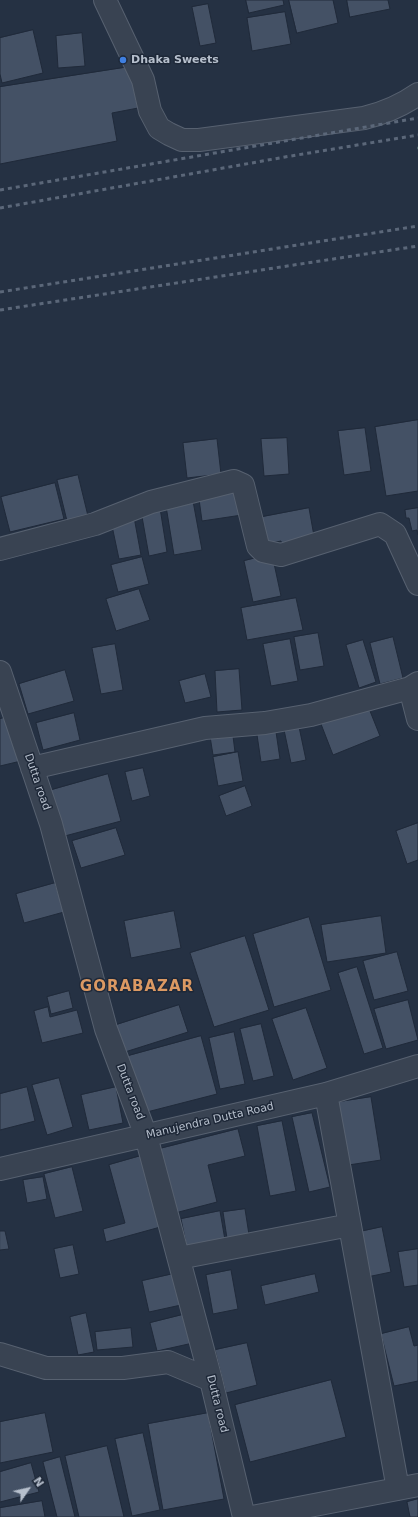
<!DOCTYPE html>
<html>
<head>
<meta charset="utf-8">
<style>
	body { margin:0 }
	#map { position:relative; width:418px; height:1517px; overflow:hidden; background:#253143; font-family:"DejaVu Sans",sans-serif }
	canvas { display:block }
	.north { position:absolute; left:8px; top:1469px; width:40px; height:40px; -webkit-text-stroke:3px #1e2838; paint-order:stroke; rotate:56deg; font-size:11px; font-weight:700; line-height:16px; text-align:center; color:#b6bfcc }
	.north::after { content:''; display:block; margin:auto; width:14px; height:18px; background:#b6bfcc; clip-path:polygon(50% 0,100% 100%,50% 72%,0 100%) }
</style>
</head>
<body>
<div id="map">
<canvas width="418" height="1517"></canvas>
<div class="north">N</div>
</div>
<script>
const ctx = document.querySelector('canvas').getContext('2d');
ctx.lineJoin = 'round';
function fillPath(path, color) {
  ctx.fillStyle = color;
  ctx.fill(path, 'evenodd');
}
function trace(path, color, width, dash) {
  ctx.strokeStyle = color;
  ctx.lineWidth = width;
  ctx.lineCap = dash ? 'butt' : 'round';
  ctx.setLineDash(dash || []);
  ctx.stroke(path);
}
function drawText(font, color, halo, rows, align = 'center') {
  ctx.font = font + ' "DejaVu Sans",sans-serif';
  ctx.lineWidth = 3;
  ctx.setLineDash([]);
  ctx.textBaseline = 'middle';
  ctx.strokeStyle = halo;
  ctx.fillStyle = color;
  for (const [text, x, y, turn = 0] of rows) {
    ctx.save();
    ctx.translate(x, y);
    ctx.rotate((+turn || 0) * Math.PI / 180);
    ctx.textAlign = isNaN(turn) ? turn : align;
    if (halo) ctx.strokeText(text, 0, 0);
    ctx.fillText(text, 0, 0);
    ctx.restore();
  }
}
const building = new Path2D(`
	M246 0H283L284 5 249 13Z
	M289 0H333L338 23 297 33Z
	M347 0H388L390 9 350 17Z
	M208 4 216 43 200 46 192 7Z
	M285 12 291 44 252 51 247 18Z
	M33 30 43 73 2 83 0 74V38Z
	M82 33 85 66 58 68 56 36Z
	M129 67 138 108 112 113 117 141 0 164V87Z
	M418 420V491L386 496 375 427Z
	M365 428 371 471 344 475 338 431Z
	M287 438 289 474 264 476 261 439Z
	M217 439 221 474 187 478 183 443Z
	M78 475 88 516 67 521 57 480Z
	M55 483 64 519 10 532 1 497Z
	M238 492 242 515 202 521 199 499Z
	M193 501 202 550 174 555 166 506Z
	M160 508 167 552 149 556 141 511Z
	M309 508 314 536 282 546 281 541 267 544 262 517Z
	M418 508V535L417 530 412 531 409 518H406L405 510Z
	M134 517 141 555 119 559 111 521Z
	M272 554 281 596 253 602 244 561Z
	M142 557 149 584 118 592 111 565Z
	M139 589 150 620 116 631 106 599Z
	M296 598 303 630 247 640 241 608Z
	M318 633 324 666 300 670 294 637Z
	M393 637 403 678 380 684 370 643Z
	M290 639 298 681 271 686 263 644Z
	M363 640 376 682 359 688 346 645Z
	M115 644 123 690 101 694 92 648Z
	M239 669 242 710 217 712 215 671Z
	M65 670 74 701 28 714 19 684Z
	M205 674 211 697 185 703 179 681Z
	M368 706 380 736 333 755 321 724Z
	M74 713 80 740 43 750 36 723Z
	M9 716 21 761 0 766V719Z
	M298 722 306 760 291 763 283 725Z
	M275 725 280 759 261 762 256 728Z
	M232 728 235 752 213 755 209 730Z
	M238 752 243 781 218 786 213 757Z
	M143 768 150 796 132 801 125 772Z
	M108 774 121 821 61 837 48 791Z
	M245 786 252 806 226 816 219 796Z
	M418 823V860L407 864 396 831Z
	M116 828 125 855 81 868 72 841Z
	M55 883 64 912 24 923 16 894Z
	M174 911 181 948 131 958 124 921Z
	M381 916 386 953 327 962 321 925Z
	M309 917 331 990 274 1007 253 934Z
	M245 936 269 1010 214 1027 190 953Z
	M397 952 408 991 374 1000 363 961Z
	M357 967 383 1048 364 1054 338 973Z
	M69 991 73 1008 51 1014 47 997Z
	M408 1000 418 1040 386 1049 374 1009Z
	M179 1005 188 1032 125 1052 116 1025Z
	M48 1007 50 1017 77 1010 83 1033 42 1043 34 1011Z
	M306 1008 327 1068 293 1080 272 1019Z
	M261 1024 274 1076 253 1081 240 1029Z
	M234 1032 245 1084 220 1089 209 1038Z
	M201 1036 217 1094 143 1113 128 1056Z
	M59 1078 73 1127 47 1135 32 1085Z
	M27 1087 35 1121 0 1130V1094Z
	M116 1087 123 1123 89 1130 81 1095Z
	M371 1097 381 1160 342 1166 332 1103Z
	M312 1113 330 1187 309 1192 292 1117Z
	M282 1121 296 1191 270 1196 257 1126Z
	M238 1129 245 1156 208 1165 217 1202 175 1213 159 1149Z
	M144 1155 164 1226 106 1242 103 1229 125 1223 109 1165Z
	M72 1167 83 1211 55 1218 44 1174Z
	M43 1177 47 1199 27 1203 23 1180Z
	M245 1209 250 1241 228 1245 223 1212Z
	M220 1211 225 1240 187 1248 181 1219Z
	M382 1227 391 1272 367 1277 359 1232Z
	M0 1231H5L9 1249 0 1250Z
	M73 1245 79 1274 60 1278 54 1249Z
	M418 1249V1285L404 1287 398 1252Z
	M231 1270 238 1309 213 1314 206 1275Z
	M173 1274 181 1305 149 1312 142 1281Z
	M315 1274 319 1292 265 1305 261 1286Z
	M86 1313 94 1352 78 1355 70 1317Z
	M186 1314 193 1343 157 1351 150 1323Z
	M409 1327 414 1346 418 1345V1381L394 1386 381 1334Z
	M131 1328 133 1347 97 1350 95 1332Z
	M247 1343 257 1385 226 1393 215 1350Z
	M331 1380 346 1437 250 1462 235 1405Z
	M45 1413 53 1452 0 1463V1422Z
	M208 1413 224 1499 163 1510 148 1424Z
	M143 1433 160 1510 132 1516 115 1439Z
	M107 1446 124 1517H79L65 1456Z
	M60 1457 75 1517H57L43 1462Z
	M31 1463 39 1492 0 1502V1472Z
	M418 1499V1517H410L407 1502Z
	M42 1501 45 1517H0V1508Z`);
fillPath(building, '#445165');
trace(building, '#202a3a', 1);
const minor = new Path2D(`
	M105 0 143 80 150 111 159 128 169 134 182 140H199L364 118C384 113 401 106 418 94
	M0 549 95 524 151 502 234 481 243 485 258 546 263 551 281 555 380 524 395 534 418 584
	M0 672 51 824 106 1029 146 1136 211 1380 244 1517
	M410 688 418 719
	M32 768 205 728 265 723 311 715 410 688 418 683
	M326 1094 398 1489
	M0 1169 326 1094 418 1066
	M179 1258 350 1225
	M0 1354 46 1368H123L168 1362 211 1380
	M252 1517 418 1485`);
trace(minor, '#576170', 24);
trace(new Path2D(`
	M417 148H418`), '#455d60', 2.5, [3, 3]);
trace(minor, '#394352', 22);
trace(new Path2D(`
	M0 190 418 118
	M0 208 285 157 418 135
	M0 292 418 226
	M0 310 418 246`), '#5b6779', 3, [4, 4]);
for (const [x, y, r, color] of [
	[123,60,4,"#3f7fe0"]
]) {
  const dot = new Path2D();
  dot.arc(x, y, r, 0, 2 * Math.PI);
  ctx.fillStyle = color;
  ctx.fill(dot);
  trace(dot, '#1e2838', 1.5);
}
drawText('bold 11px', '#b6bfcc', '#1e2838', [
	["Dhaka Sweets",131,60]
], 'left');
drawText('11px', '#b6bfcc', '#1e2838', [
	["Dutta road",37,782,71],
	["Dutta road",130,1092,69],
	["Manujendra Dutta Road",210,1121,-13],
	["Dutta road",217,1404,76]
]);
ctx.letterSpacing = '1px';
drawText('bold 15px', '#db9963', '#1e2838', [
	["GORABAZAR",137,987]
]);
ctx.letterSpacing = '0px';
</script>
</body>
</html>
